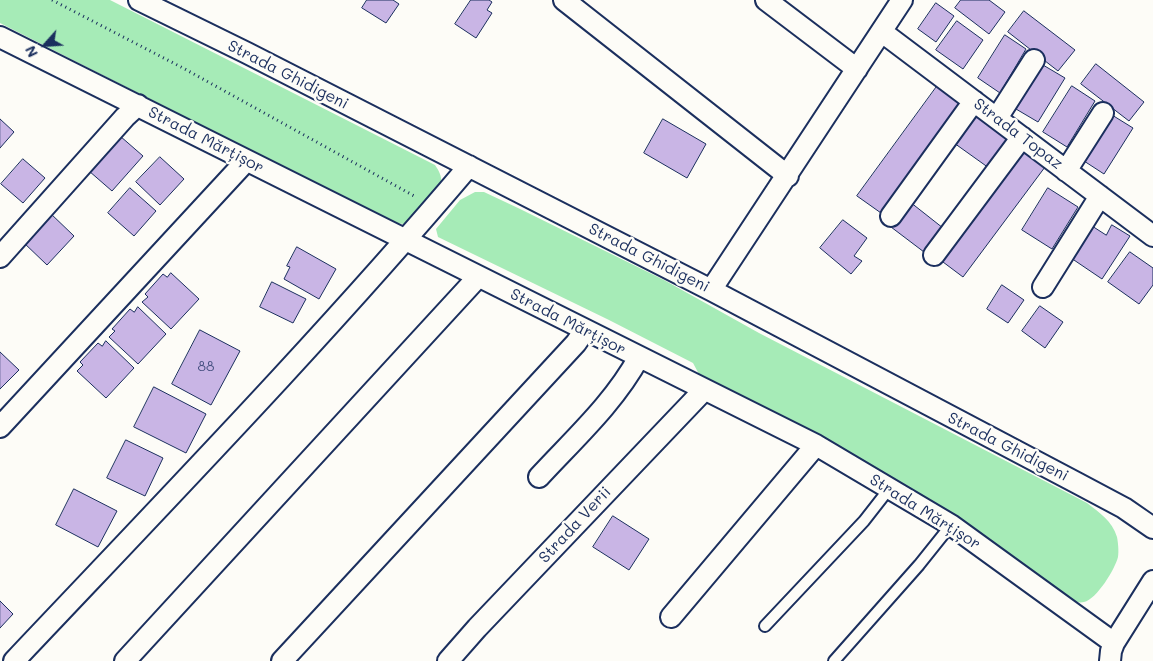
<!DOCTYPE html>
<html>
<head>
<meta charset="utf-8">
<style>
	body { margin:0 }
	#map { position:relative; width:1153px; height:661px; overflow:hidden; background:#fdfcf7; font-family:Mali,sans-serif }
	canvas { display:block }
	.north { position:absolute; left:20px; top:20px; width:50px; height:50px; -webkit-text-stroke:4px #fdfcf7; paint-order:stroke; rotate:244deg; font-size:14px; font-weight:700; line-height:20px; text-align:center; color:#1b2f5e }
	.north::after { content:''; display:block; margin:auto; width:18px; height:22px; background:#1b2f5e; clip-path:polygon(50% 0,100% 100%,50% 72%,0 100%) }
</style>
</head>
<body>
<div id="map">
<canvas width="1153" height="661"></canvas>
<div class="north">N</div>
</div>
<script>
const ctx = document.querySelector('canvas').getContext('2d');
ctx.lineJoin = 'round';
function fillPath(path, color) {
  ctx.fillStyle = color;
  ctx.fill(path, 'evenodd');
}
function trace(path, color, width, dash) {
  ctx.strokeStyle = color;
  ctx.lineWidth = width;
  ctx.lineCap = dash ? 'butt' : 'round';
  ctx.setLineDash(dash || []);
  ctx.stroke(path);
}
function drawText(font, color, halo, rows, align = 'center') {
  ctx.font = font + ' Mali,sans-serif';
  ctx.lineWidth = 5;
  ctx.setLineDash([]);
  ctx.textBaseline = 'middle';
  ctx.strokeStyle = halo;
  ctx.fillStyle = color;
  for (const [text, x, y, turn = 0] of rows) {
    ctx.save();
    ctx.translate(x, y);
    ctx.rotate((+turn || 0) * Math.PI / 180);
    ctx.textAlign = isNaN(turn) ? turn : align;
    if (halo) ctx.strokeText(text, 0, 0);
    ctx.fillText(text, 0, 0);
    ctx.restore();
  }
}
fillPath(new Path2D(`
	M0 0H110L435 165C439 171 442 176 441 183 438 193 413 219 404 224L394 223 0 23Z
	M475 192H484L518 208 664 280 759 333 1087 503C1100 513 1112 521 1117 537 1118 542 1119 551 1118 557 1115 569 1097 599 1084 602 1081 603 1076 602 1073 602L701 378 693 363 609 320 438 237 436 229 460 200Z`), '#a6ebb7');
const building = new Path2D(`
	M367 0H393L399 4 386 23 362 8Z
	M471 0H489L492 2 487 10 492 13 476 38 455 24Z
	M961 0H989L1005 12 989 34 955 8Z
	M936 3 954 16 936 42 918 29Z
	M1024 11 1075 50 1058 71 1008 32Z
	M957 21 983 40 963 69 936 50Z
	M1005 35 1026 49 1000 93 978 78Z
	M1096 64 1144 102 1129 121 1081 84Z
	M1043 65 1065 78 1038 122 1016 109Z
	M938 85 962 103 881 213 857 196Z
	M1072 86 1095 101 1067 147 1043 132Z
	M974 115 1009 141 989 168 954 143Z
	M1112 115 1133 128 1104 174 1084 161Z
	M0 119 14 132 0 148Z
	M663 119 706 144 687 178 644 153Z
	M120 136 143 156 112 191 89 171Z
	M1021 148 1045 167 963 277 939 259Z
	M160 157 184 179 160 205 136 182Z
	M23 159 45 178 23 203 1 184Z
	M130 188 156 211 134 236 108 213Z
	M1048 188 1078 207 1052 249 1022 230Z
	M910 202 943 228 924 252 891 227Z
	M49 212 74 236 47 265 22 241Z
	M843 220 867 238 854 256 862 261 851 274 820 248Z
	M1112 225 1130 236 1102 279 1071 258 1092 226 1106 235Z
	M297 247 336 269 319 299 284 279 290 267 287 266Z
	M1130 252 1153 268V285L1139 304 1108 282Z
	M171 273 199 299 171 329 142 302 148 297 145 294 163 274 167 277Z
	M272 282 306 299 293 323 260 307Z
	M1002 285 1024 300 1008 323 987 309Z
	M1040 306 1063 322 1045 348 1022 331Z
	M138 307 166 334 138 364 109 337 115 331 112 329 130 309 134 312Z
	M200 330 240 351 211 405 172 384Z
	M106 341 134 368 106 398 77 371 83 365 80 362 98 343 102 346Z
	M0 352 19 370 0 389Z
	M154 387 206 414 186 453 134 427Z
	M126 440 163 458 145 496 107 478Z
	M74 489 117 511 98 547 56 525Z
	M613 516 649 539 629 570 593 547Z
	M0 601 13 614 0 628Z`);
fillPath(building, '#c9b5e5');
trace(building, '#1b2f5e', 1);
const lane = new Path2D(`
	M765 626 864 521 889 489
	M834 661 919 565 951 525`);
const street = new Path2D(`
	M139 0 247 53 711 290 1077 483 1124 508 1153 528
	M564 0 788 176
	M766 0 857 69
	M882 32 1153 236
	M0 37 816 445 951 525 1114 643
	M997 118 1034 60
	M1066 171 1103 113
	M891 216 974 101
	M934 255 1022 137
	M0 257 125 117 138 105
	M1043 287 1100 196
	M711 290 902 0
	M0 427 246 161
	M539 477C574 439 614 403 639 357
	M671 617 816 445
	M14 661C168 498 324 337 469 166
	M125 661 478 277
	M282 661 576 343 585 330
	M448 661 477 628 704 390
	M1110 661 1111 651 1114 643 1153 581`);
trace(lane, '#1b2f5e', 14);
trace(street, '#1b2f5e', 24);
trace(new Path2D(`
	M52 0 183 68 416 197`), '#1b2f5e', 3, [1, 4]);
trace(lane, '#fdfcf7', 10);
trace(street, '#fdfcf7', 20);
drawText('14px', '#465080', null, [
	["88",206,367]
]);
drawText('16px', '#1b2f5e', '#fdfcf7', [
	["Strada Ghidigeni",288,75,27],
	["Strada Topaz",1018,134,37],
	["Strada Mărțișor",206,140,27],
	["Strada Ghidigeni",649,258,27],
	["Strada Mărțișor",568,322,27],
	["Strada Ghidigeni",1008,447,27],
	["Strada Mărțișor",925,512,32],
	["Strada Verii",575,525,-47]
]);
</script>
</body>
</html>
